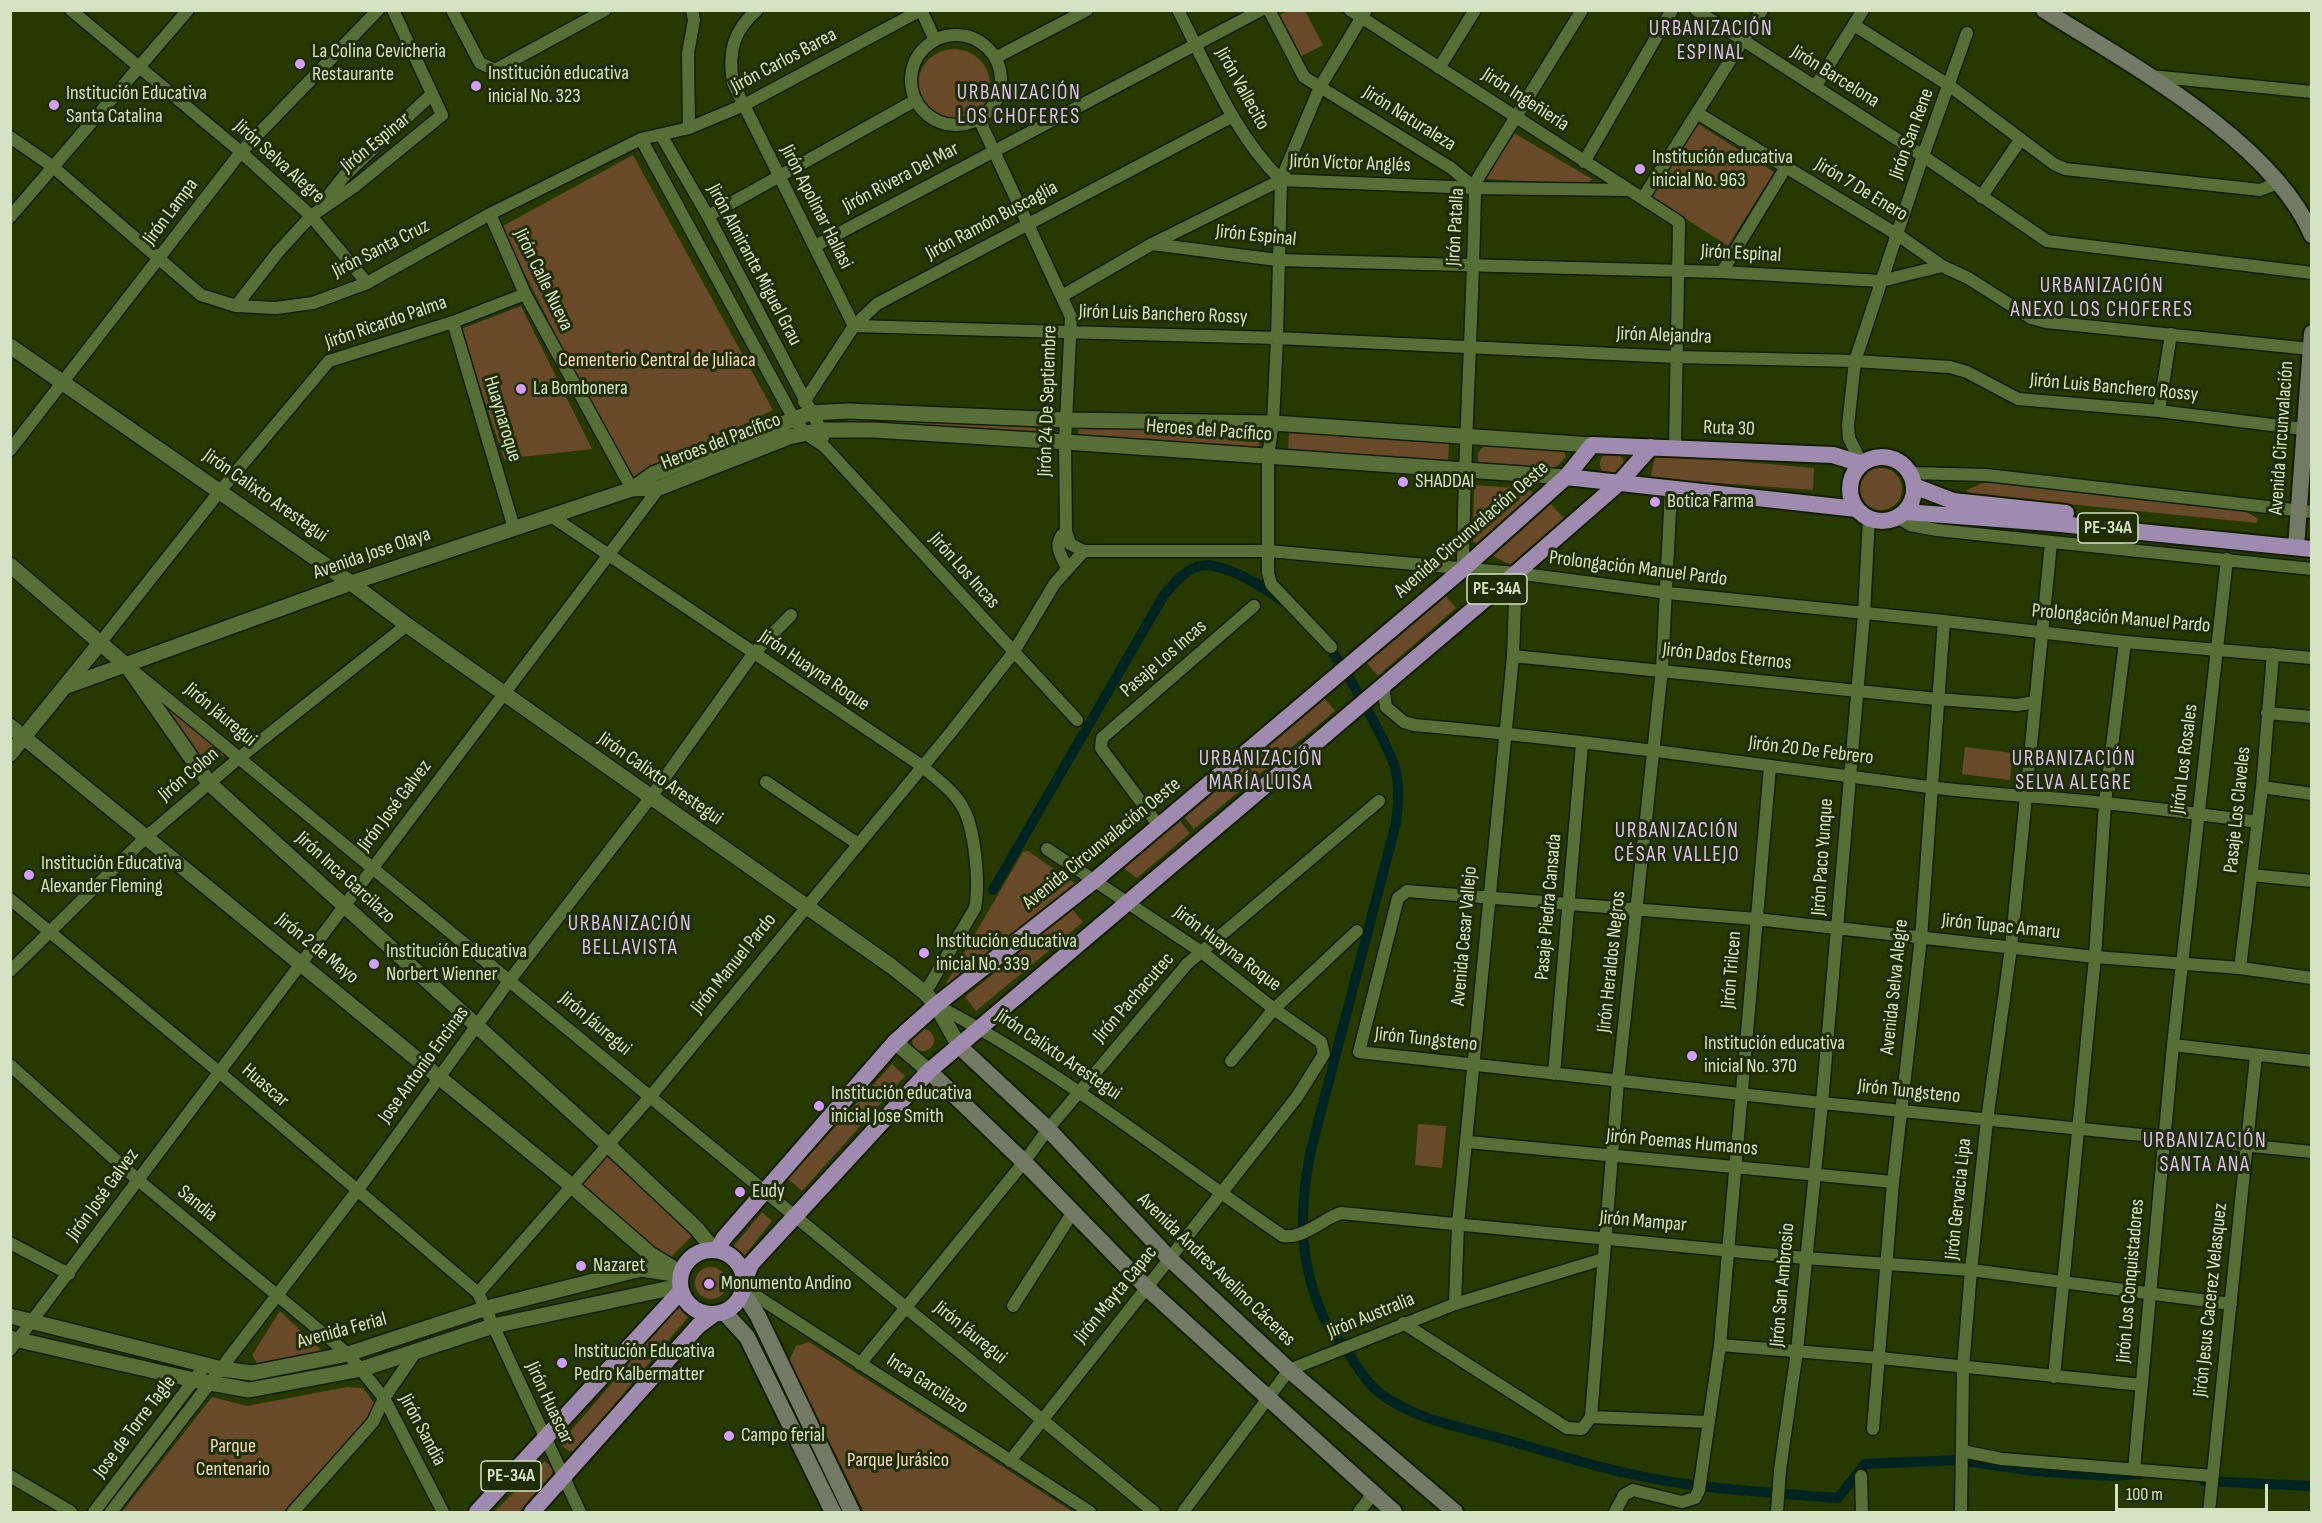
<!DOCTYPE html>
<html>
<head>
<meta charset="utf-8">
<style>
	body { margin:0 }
	#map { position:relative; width:2322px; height:1523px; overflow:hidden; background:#253900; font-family:"Sofia Sans Condensed",sans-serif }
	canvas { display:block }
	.frame { position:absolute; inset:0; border:12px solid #d5e3c5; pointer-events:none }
	.scale { position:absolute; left:2115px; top:1484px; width:153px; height:27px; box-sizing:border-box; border:3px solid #d5e3c5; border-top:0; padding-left:8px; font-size:18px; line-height:21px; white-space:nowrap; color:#d5e3c5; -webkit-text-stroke:4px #1e2d03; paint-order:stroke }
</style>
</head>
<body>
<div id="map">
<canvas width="2322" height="1523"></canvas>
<div class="frame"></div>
<div class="scale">100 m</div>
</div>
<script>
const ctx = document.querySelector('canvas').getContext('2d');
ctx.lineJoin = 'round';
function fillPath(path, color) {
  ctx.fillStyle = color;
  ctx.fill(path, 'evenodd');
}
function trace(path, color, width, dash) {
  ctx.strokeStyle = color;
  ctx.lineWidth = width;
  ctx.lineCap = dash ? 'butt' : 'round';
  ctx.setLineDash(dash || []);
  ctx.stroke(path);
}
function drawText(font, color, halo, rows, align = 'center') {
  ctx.font = font + ' "Sofia Sans Condensed",sans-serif';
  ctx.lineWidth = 6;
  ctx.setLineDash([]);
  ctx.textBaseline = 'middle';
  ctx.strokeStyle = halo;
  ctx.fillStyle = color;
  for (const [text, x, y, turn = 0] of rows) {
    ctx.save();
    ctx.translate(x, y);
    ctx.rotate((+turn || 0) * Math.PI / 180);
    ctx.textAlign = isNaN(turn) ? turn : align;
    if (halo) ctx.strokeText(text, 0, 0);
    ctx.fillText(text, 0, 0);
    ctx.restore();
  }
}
fillPath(new Path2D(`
	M1288 11H1305L1323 45 1296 59 1275 17Z
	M918 85a36 36 0 1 1 72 0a36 36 0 1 1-72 0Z
	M1698 124 1774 172 1728 246 1652 197Z
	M1514 133 1592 179 1587 184 1486 179Z
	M633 155 773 410 630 481 501 227Z
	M521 306 592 449 504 459 461 329Z
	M848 414 1051 423V436L847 426Z
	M1079 424 1260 433 1259 448 1078 439Z
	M1289 431 1449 441 1448 462 1288 452Z
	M1484 446 1564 450 1566 457 1552 471 1482 464 1478 461V453Z
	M1600 464a12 12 0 1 1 24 0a12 12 0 1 1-24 0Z
	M1656 454 1814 468 1813 490 1650 478Z
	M1860 489a21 21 0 1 1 42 0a21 21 0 1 1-42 0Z
	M1987 481 2242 509 2258 519 2257 523 1968 494 1967 490Z
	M1474 485 1529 489 1533 494 1477 543 1473 542Z
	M1551 504 1566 520 1511 565 1493 556Z
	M1445 595 1456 608 1378 676 1366 662Z
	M1324 698 1335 711 1194 829 1183 816Z
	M162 699 228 751 205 771 159 701Z
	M1965 747 2013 753 2010 780 1962 774Z
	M1179 820 1190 833 1137 878 1123 868Z
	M1028 851 1077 885 948 989 944 987 1023 852Z
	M1072 909 1083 922 976 1011 965 997Z
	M912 1040a11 11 0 1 1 22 0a11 11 0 1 1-22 0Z
	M892 1064 905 1076 802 1191 788 1179Z
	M1418 1124 1446 1126 1442 1168 1415 1165Z
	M604 1152 693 1235 669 1259 578 1182Z
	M762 1212 772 1221 744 1256 733 1247Z
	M695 1283a16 16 0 1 1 32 0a16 16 0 1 1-32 0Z
	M680 1308 688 1317 575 1451H569L562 1446V1441L675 1310Z
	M280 1311 322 1351 259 1366 252 1355Z
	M809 1342 1073 1512H864L789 1361 796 1346Z
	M347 1387 363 1388 373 1402V1416L283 1512H122L212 1397 247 1406Z
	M545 1461 553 1468 552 1474 519 1512H494Z`), '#684a28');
trace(new Path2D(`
	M1325 643C1342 661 1388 744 1395 768 1400 787 1398 804 1396 823L1311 1150C1299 1208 1298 1262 1324 1318 1329 1329 1338 1338 1345 1348 1356 1364 1365 1382 1381 1394 1414 1419 1460 1427 1499 1438 1540 1449 1580 1463 1622 1472 1692 1489 1766 1492 1838 1498L1865 1464 1958 1460 2034 1471 2111 1476 2141 1474
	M993 890 1164 595C1174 584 1182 573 1196 567 1219 558 1264 587 1282 601
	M2204 1481 2312 1486`), '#002421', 10);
const minor = new Path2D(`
	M71 10 241 152 311 216 367 283
	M452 10 480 63 495 70 605 10
	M757 10C733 31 728 52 733 83L854 326
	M921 10 935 40
	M1178 10C1208 68 1234 134 1281 180
	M1269 10 1304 77 1451 168 1475 188
	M1350 10 1679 222 1675 448
	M1696 10 1923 156 2047 241 2312 273
	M1854 25 1950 86 2054 164 2065 169 2260 190 2278 183
	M911 80a45 45 0 1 1 90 0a45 45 0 1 1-90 0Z
	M995 58 1087 10
	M1439 68 1475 10
	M2151 76 2312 92
	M1815 87 1863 10
	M1697 113 1898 235 1942 266
	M979 119 1071 317 1065 442 1066 531 1070 544 1084 551
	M689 128 688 53 694 20 692 10
	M661 135 708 216 821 430 823 438
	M10 137 52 166 201 295 236 306 276 308 313 303 367 283 490 214 641 139 689 128 744 105 921 10
	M641 139 794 419 806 434 824 446 1077 720
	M1584 162 1672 10
	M1981 197 2021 139
	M1643 198 1762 10
	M322 204 344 176 432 94
	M490 214 525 294 632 489
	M708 216 916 100
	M10 217 188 10
	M1152 244 1277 260 1722 272 1881 281 1942 266 1968 278 2031 318 2046 322 2310 349
	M815 246 1261 10
	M1722 272 1786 167
	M1062 296 1152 244 1281 180 1475 188 1628 190
	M236 306 278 252 311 216 355 186 442 115 393 10
	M453 322 514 528
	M854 326 1277 338 1676 357 1855 361 1950 367 1967 372 2018 399 2159 411 2304 429
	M804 402 854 326 877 304 1233 116
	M2159 411 2171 334
	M10 450 241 152 378 10
	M1862 464 1849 438 1848 425 1855 361 1923 156 1967 33
	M1910 473 1986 475 2312 512
	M551 516 922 766C935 778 953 790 962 806 975 827 980 884 975 908L925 993
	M1897 517 1910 525 1937 530 2312 569
	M1066 531C1053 542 1059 554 1067 567
	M1463 569C1464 442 1473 315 1475 188L1478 178 1582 10
	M100 643 220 491 329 361 453 322 525 294
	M1331 647 1271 584 1268 573V456L1273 423 1277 338 1281 180 1320 87 1366 10
	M1513 656 1937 699 2017 705 2035 702
	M137 674 1154 1512
	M1383 686 1386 707 1404 722 1414 725C1586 740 1757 764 1928 787 1986 794 2046 797 2104 803 2155 808 2207 815 2258 822
	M2267 713 2312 717
	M766 782 858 844
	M2262 787 2312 794
	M1159 826 1101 748 1102 738 1254 606
	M2251 875 2312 881
	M10 899 219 1072 478 1293 580 1512
	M2240 968 2262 787 2273 654
	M10 971 146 837 239 758 407 625
	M2312 978 2240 968 2095 957 1756 919 1407 891 1398 898 1359 1052 1822 1103 2312 1152
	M936 1005C1059 1069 1168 1158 1283 1236 1304 1239 1322 1219 1341 1213L1805 1258 1971 1270 2231 1304
	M2173 1045 2312 1061
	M1231 1061 1274 1009 1357 931
	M10 1065 138 1180 348 1354 384 1398 443 1512
	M1554 1074 1582 744
	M1468 1142 1893 1182
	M10 1243 69 1274
	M744 1288 1090 1512
	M478 1293 650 1097 952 731 1013 653 1055 583 1084 551H1268L1516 573 1668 593 1944 621 2125 642 2312 658
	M1455 1304 1458 1224 1513 656 1516 573
	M1013 1306 1073 1212
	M1403 1323 1567 1428 1582 1429 1591 1417 1618 1081 1662 669 1671 490
	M1720 1345 1880 1358 2142 1385
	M10 1350 659 488
	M860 1364 1024 1162 1048 1129 1187 964 1379 801
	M2054 1377 2095 957 2105 803 2125 642
	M1591 1417 1708 1422
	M1873 1429 1893 1182 1921 938 1944 621
	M1962 1451 2002 1459 2213 1476
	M1010 1461 1297 1097 1324 1054 1321 1042 1274 1009 1203 953 1047 849
	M2134 1469 2173 1045 2227 559
	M10 1476 71 1512
	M1861 1476 1862 1512
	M94 1512 206 1364
	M111 1512 357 1191 509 981 651 797 753 654 791 615
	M293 1512 373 1422 384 1398 415 1353
	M1183 1512 1289 1370 1455 1304 1603 1259
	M1359 1512 1372 1495
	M1615 1512 1624 1495 1633 1490 1682 1502 1695 1498 1699 1490 1720 1345 1770 767
	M1777 1512 1780 1470 1797 1351 1822 1103 1864 614 1869 518
	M1961 1512 1963 1368 1971 1270 1987 1120 2011 948 2051 543
	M2209 1512 2256 1056`);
const tertiary = new Path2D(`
	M10 346 351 583 407 625 891 966 925 993 936 1005 959 1046
	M632 489 659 488 789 437 821 430H874L1065 442 1566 477
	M10 565 127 666 209 783 607 1144 697 1229 714 1250
	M67 686 351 583 632 489 653 474 810 413 848 411 1067 420 1273 423 1592 445
	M10 726 572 1186 650 1254 681 1273
	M10 754 100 643
	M895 1042 929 1071
	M10 1316 222 1369 252 1373 348 1354 487 1308 641 1269 674 1274
	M10 1338 194 1380 249 1390 362 1369 493 1326 680 1286`);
const secondary = new Path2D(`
	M2044 10C2128 63 2272 141 2312 235
	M2296 547 2312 333
	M959 1046 1048 1129 1170 1259 1289 1370 1455 1512
	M929 1071 1024 1162 1147 1288 1394 1512
	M743 1293 758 1316 852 1512
	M724 1312 747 1337 833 1512`);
const trunk = new Path2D(`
	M1850 489a32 32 0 1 1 64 0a32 32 0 1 1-64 0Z
	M1566 477 1857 509
	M1914 486 1953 501 2066 513
	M1905 512 2050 523 2312 549
	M680 1282a32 32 0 1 1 64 0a32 32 0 1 1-64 0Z
	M717 1250 724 1238 895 1042 936 1005 1095 880 1463 569 1566 477 1592 445 1833 455 1862 464
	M744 1282 751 1264 929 1071 1516 573 1618 484 1651 447
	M477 1512 681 1291
	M532 1512 698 1326 714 1314`);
trace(minor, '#121e02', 15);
trace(tertiary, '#121e02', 18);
trace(secondary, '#121e02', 20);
trace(trunk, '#121e02', 20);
trace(minor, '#576f37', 12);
trace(tertiary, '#576f37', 15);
trace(secondary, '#727964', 16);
trace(trunk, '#9f8ab0', 16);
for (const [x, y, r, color] of [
	[300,64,6,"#d19dfe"],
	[476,86,6,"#d19dfe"],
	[54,105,6,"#d19dfe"],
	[1640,169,6,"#d19dfe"],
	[521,389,6,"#d19dfe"],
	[1403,482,6,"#d19dfe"],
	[1655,502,6,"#d19dfe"],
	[29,875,6,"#d19dfe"],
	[924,953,6,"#d19dfe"],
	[374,964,6,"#d19dfe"],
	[1692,1056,6,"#d19dfe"],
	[819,1106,6,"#d19dfe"],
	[740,1192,6,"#d19dfe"],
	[581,1266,6,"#d19dfe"],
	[709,1284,6,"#d19dfe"],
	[562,1363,6,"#d19dfe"],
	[729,1436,6,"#d19dfe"]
]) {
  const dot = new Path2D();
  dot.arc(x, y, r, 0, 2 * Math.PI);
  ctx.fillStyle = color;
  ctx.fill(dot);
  trace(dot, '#1e2d03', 2);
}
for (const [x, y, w] of [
	[2108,528,60],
	[1497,589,60],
	[511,1476,60]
]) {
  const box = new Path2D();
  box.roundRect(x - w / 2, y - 15, w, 30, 4.5);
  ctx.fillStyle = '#1e2d03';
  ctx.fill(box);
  trace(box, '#d5e3c5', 1.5);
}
drawText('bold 18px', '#d5e3c5', null, [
	["PE-34A",2108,528],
	["PE-34A",1497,589],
	["PE-34A",511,1476]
]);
drawText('20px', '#d5e3c5', '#1e2d03', [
	["La Colina Cevicheria",312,52],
	["Restaurante",312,75],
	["Institución educativa",488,74],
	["inicial No. 323",488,97],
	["Institución Educativa",66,94],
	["Santa Catalina",66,117],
	["Institución educativa",1652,158],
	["inicial No. 963",1652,181],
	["La Bombonera",533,389],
	["SHADDAI",1415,482],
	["Botica Farma",1667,502],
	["Institución Educativa",41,864],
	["Alexander Fleming",41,887],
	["Institución educativa",936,942],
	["inicial No. 339",936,965],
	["Institución Educativa",386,952],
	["Norbert Wienner",386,975],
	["Institución educativa",1704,1044],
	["inicial No. 370",1704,1067],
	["Institución educativa",831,1094],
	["inicial Jose Smith",831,1117],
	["Eudy",752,1192],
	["Nazaret",593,1266],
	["Monumento Andino",721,1284],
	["Institución Educativa",574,1352],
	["Pedro Kalbermatter",574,1375],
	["Campo ferial",741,1436]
], 'left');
drawText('20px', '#d5e3c5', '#1e2d03', [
	["Jirón Carlos Barea",784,61,-28],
	["Jirón Barcelona",1835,77,32],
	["Jirón Vallecito",1242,89,61],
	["Jirón Ingeñiería",1525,100,33],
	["Jirón Naturaleza",1409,119,32],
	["Jirón San Rene",1912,134,-70],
	["Jirón Espinar",376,143,-39],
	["Jirón Selva Alegre",279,162,42],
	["Jirón Víctor Anglés",1350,164,2],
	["Jirón Rivera Del Mar",901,178,-28],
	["Jirón 7 De Enero",1861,190,31],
	["Jirón Apolinar Hallasi",816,207,63],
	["Jirón Lampa",171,212,-53],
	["Jirón Ramón Buscaglia",992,221,-28],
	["Jirón Patalla",1456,227,-87],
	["Jirón Espinal",1256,236,6],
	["Jirón Santa Cruz",381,249,-27],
	["Jirón Espinal",1741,254,3],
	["Jirón Almirante Miguel Grau",754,265,62],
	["Jirón Calle Nueva",543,280,64],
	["Jirón Luis Banchero Rossy",1163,315,2],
	["Jirón Ricardo Palma",386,323,-19],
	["Jirón Alejandra",1664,336,2],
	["Jirón Luis Banchero Rossy",2114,388,5],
	["Jirón 24 De Septiembre",1048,401,-88],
	["Huaynaroque",502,419,73],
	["Ruta 30",1729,429,2],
	["Heroes del Pacífico",1209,431,4],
	["Avenida Circunvalación",2282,438,-86],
	["Heroes del Pacífico",721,442,-21],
	["Jirón Calixto Arestegui",265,496,35],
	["Avenida Circunvalación Oeste",1472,530,-41],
	["Avenida Jose Olaya",372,554,-19],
	["Prolongación Manuel Pardo",1638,569,7],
	["Jirón Los Incas",964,571,48],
	["Prolongación Manuel Pardo",2121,619,5],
	["Jirón Dados Eternos",1727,657,6],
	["Pasaje Los Incas",1164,659,-41],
	["Jirón Huayna Roque",814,671,34],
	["Jirón Jáuregui",220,715,40],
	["Jirón 20 De Febrero",1811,751,7],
	["Jirón Los Rosales",2185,759,-83],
	["Jirón Colon",189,775,-40],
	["Jirón Calixto Arestegui",660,779,35],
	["Jirón José Galvez",395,806,-53],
	["Pasaje Los Claveles",2238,810,-84],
	["Avenida Circunvalación Oeste",1102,844,-39],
	["Jirón Paco Yunque",1823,857,-86],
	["Jirón Inca Garcilazo",345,878,42],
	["Pasaje Piedra Cansada",1549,907,-85],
	["Jirón Tupac Amaru",2001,927,6],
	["Avenida Cesar Vallejo",1465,936,-85],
	["Jirón 2 de Mayo",317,949,39],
	["Jirón Huayna Roque",1227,949,37],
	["Jirón Heraldos Negros",1612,962,-84],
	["Jirón Manuel Pardo",734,964,-51],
	["Jirón Trilcen",1732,970,-85],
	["Avenida Selva Alegre",1895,987,-84],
	["Jirón Pachacutec",1134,998,-49],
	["Jirón Jáuregui",595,1024,40],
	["Jirón Tungsteno",1426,1040,6],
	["Jirón Calixto Arestegui",1058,1055,34],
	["Jose Antonio Encinas",424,1065,-54],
	["Huascar",265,1086,41],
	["Jirón Tungsteno",1909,1092,6],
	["Jirón Poemas Humanos",1682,1143,5],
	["Jirón José Galvez",103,1195,-54],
	["Jirón Gervacia Lipa",1959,1199,-84],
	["Sandia",197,1204,39],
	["Jirón Mampar",1643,1222,5],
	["Avenida Andres Avelino Cáceres",1216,1270,44],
	["Jirón Los Conquistadores",2131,1281,-85],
	["Jirón San Ambrosio",1783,1285,-85],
	["Jirón Mayta Capac",1116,1295,-51],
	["Jirón Jesus Cacerez Velasquez",2211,1300,-84],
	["Jirón Australia",1371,1316,-22],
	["Avenida Ferial",342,1331,-15],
	["Jirón Jáuregui",970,1333,39],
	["Inca Garcilazo",927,1384,33],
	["Jirón Huascar",549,1403,65],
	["Jose de Torre Tagle",135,1427,-53],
	["Jirón Sandia",422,1430,62]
]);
drawText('20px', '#f9dbbb', '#1e2d03', [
	["Cementerio Central de Juliaca",657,361],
	["Parque",233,1447],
	["Centenario",233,1470],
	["Parque Jurásico",898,1461]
]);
ctx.letterSpacing = '1.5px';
drawText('21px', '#dcc0f7', '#1e2d03', [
	["URBANIZACIÓN",1711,30],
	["ESPINAL",1711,54],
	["URBANIZACIÓN",1019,94],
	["LOS CHOFERES",1019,118],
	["URBANIZACIÓN",2102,287],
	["ANEXO LOS CHOFERES",2102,311],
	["URBANIZACIÓN",1261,760],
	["MARÍA LUISA",1261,784],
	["URBANIZACIÓN",2074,760],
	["SELVA ALEGRE",2074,784],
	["URBANIZACIÓN",1677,832],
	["CÉSAR VALLEJO",1677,856],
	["URBANIZACIÓN",630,925],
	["BELLAVISTA",630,949],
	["URBANIZACIÓN",2205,1142],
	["SANTA ANA",2205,1166]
]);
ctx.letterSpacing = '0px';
</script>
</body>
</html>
